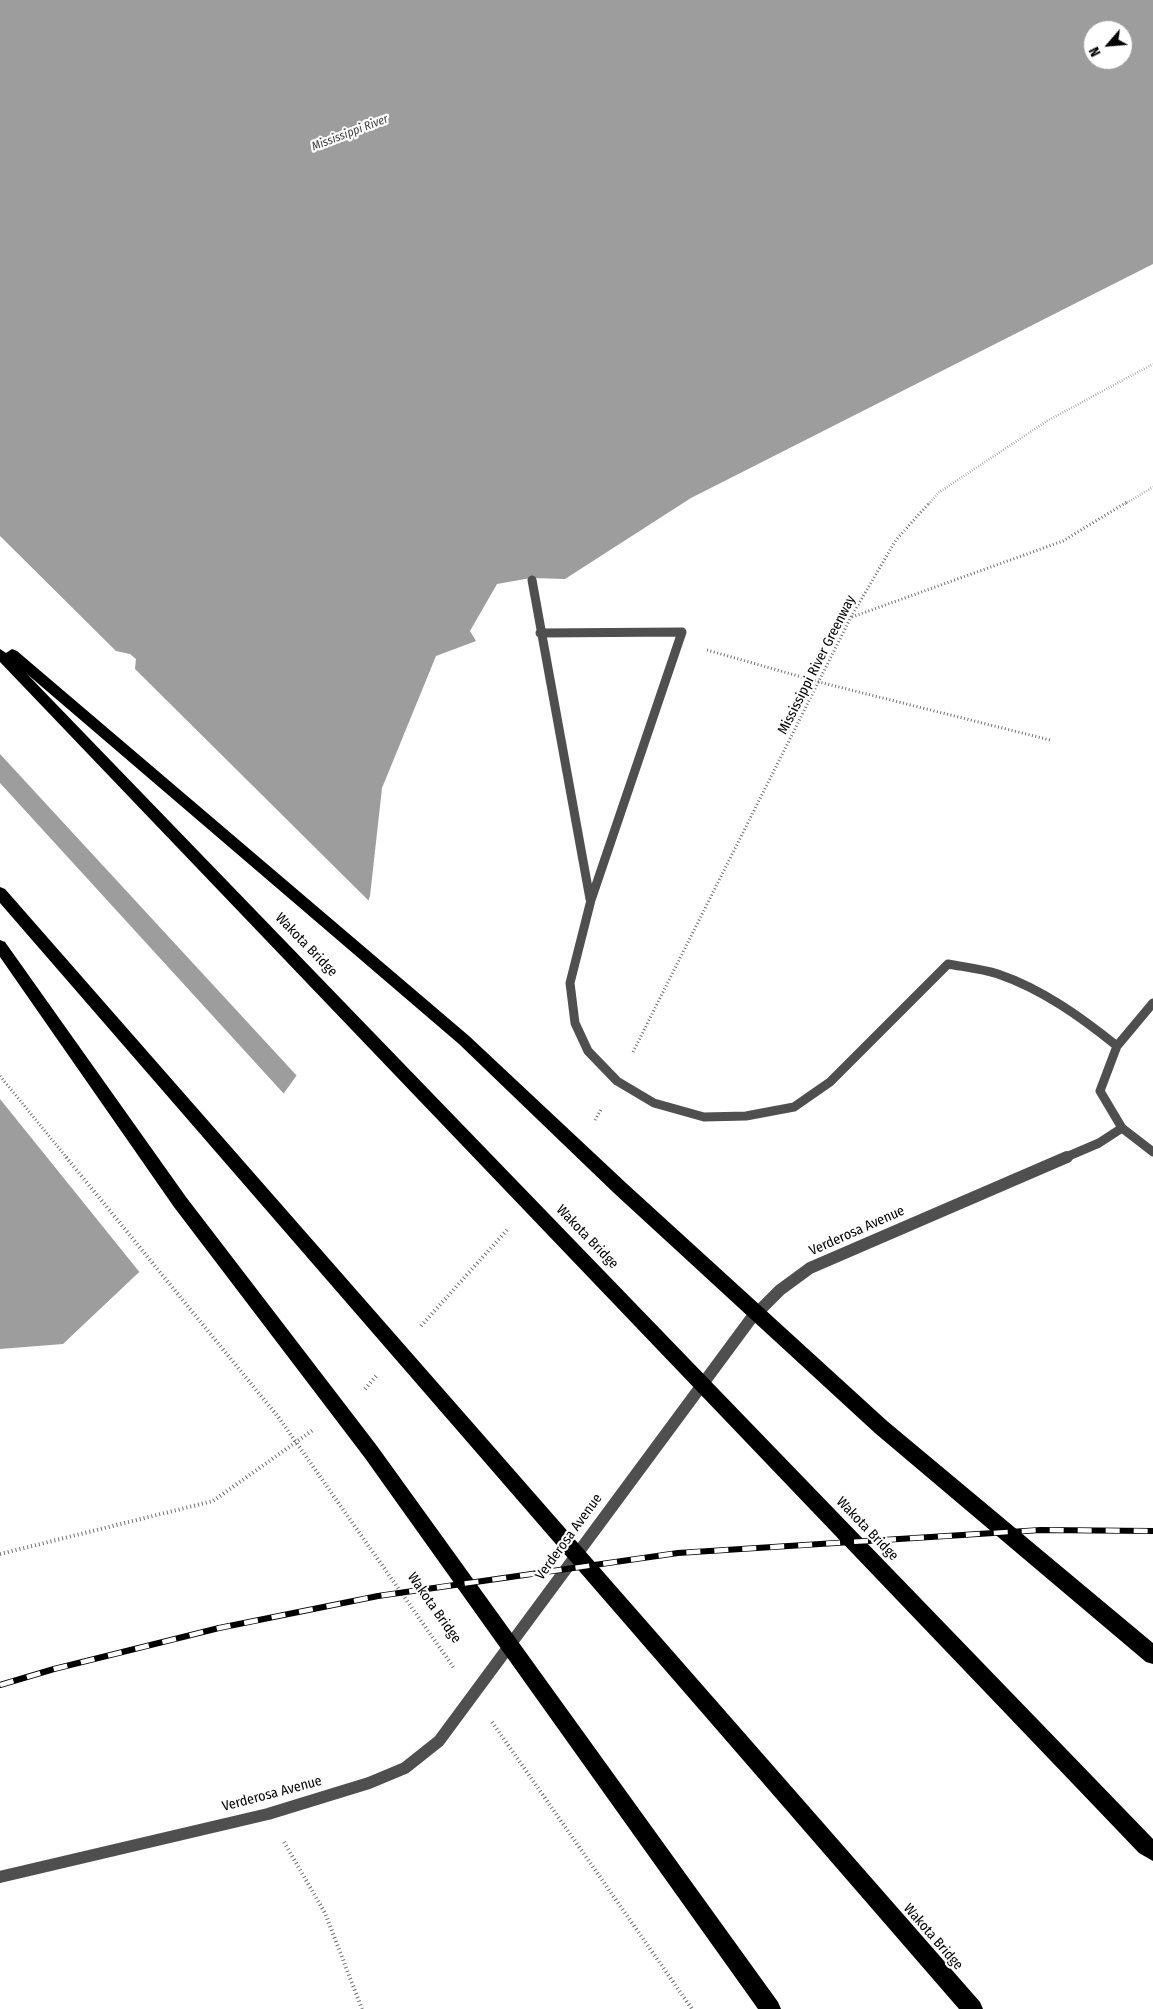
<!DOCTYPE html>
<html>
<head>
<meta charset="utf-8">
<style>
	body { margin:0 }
	#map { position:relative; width:1153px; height:2009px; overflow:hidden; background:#fff; font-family:"Fira Sans Condensed",sans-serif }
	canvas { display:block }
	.north { position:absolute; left:1083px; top:20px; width:50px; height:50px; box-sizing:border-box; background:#fff; border:1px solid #999; border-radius:50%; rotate:243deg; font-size:14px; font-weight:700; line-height:20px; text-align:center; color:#000 }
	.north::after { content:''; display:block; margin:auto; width:18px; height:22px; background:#000; clip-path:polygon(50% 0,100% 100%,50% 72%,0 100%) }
</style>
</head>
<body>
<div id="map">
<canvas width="1153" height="2009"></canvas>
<div class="north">N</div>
</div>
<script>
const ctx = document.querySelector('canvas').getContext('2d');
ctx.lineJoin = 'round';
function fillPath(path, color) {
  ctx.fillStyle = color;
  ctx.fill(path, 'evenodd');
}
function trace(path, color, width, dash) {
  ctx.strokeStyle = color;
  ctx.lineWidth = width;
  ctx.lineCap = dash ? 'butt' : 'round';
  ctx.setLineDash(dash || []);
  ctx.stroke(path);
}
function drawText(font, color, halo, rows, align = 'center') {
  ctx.font = font + ' "Fira Sans Condensed",sans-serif';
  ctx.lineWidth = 4.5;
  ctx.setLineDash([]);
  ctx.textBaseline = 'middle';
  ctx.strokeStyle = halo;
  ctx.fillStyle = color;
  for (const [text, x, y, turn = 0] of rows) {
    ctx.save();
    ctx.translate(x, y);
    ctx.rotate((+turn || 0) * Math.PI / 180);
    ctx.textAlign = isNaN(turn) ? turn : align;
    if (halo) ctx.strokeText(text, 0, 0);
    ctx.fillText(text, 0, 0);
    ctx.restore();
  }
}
fillPath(new Path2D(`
	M0 0H1153V264L691 498 565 579 531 578 497 584 470 631 476 641 436 656 382 788 370 896 317 1047 190 1224 63 1344 0 1349ZM1093 30H1123V60H1093Z`), '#9d9d9d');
fillPath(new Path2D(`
	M0 536 116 651 130 654 136 659 135 669 370 902 319 1048 298 1077 0 754Z
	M0 783 285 1095 192 1226 141 1274 0 1099Z`), '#fff');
trace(new Path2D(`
	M929 504 938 493 1047 421 1153 364
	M1125 504 1153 487`), '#717171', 2.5, [0.5, 2]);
trace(new Path2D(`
	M852 617 1063 541 1127 502
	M707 650 819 682 1050 740
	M633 1052 851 617 896 540 930 502
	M0 1076 67 1158
	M595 1120 602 1108`), '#717171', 3, [1, 2.5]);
trace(new Path2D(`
	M66 1157 279 1418 454 1668
	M421 1326 507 1230
	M365 1389 377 1375
	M0 1554 213 1501 313 1430
	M492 1722 692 2009
	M284 1842 325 1913 362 2009`), '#717171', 4, [1, 3]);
trace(new Path2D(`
	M532 580 590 899
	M540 633 682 632 591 900 570 983 575 1023 588 1051 617 1081 654 1103 704 1117 746 1116 794 1107 830 1082 948 964C964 967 982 969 998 974 1042 989 1081 1017 1117 1046
	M1153 1003 1117 1046 1100 1091 1122 1128 1153 1152`), '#4f4f4f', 9);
trace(new Path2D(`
	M1064 1158 1099 1143 1122 1128`), '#4f4f4f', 9);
trace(new Path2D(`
	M0 1877 268 1814 369 1783 405 1768 439 1741 750 1320 780 1290 810 1268 1067 1157`), '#4f4f4f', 12);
fillPath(new Path2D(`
	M0 649 6 653 12 649 17 651 469 1036 626 1183 887 1421 1153 1643V1664L1146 1662 875 1433 614 1193 459 1044 27 674 1153 1839V1861L1139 1853 0 662Z
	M0 887 5 889 980 2002 983 2009H959L0 903Z
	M0 940 5 942 186 1197 377 1446 778 2002 781 2009H758L365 1458 174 1207 0 957Z`), '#000');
const rail = new Path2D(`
	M0 1685 54 1669 219 1628 378 1596 678 1553 1041 1530 1153 1531`);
trace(rail, '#000', 6);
trace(rail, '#fff', 4.5, [14]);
drawText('italic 12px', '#3e3e3e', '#fff', [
	["Mississippi River",350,133,-21]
]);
drawText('14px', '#000', '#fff', [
	["Mississippi River Greenway",817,665,-63],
	["Wakota Bridge",306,945,46],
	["Verderosa Avenue",857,1231,-24],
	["Wakota Bridge",587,1237,46],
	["Wakota Bridge",867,1529,46],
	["Verderosa Avenue",569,1537,-54],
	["Wakota Bridge",434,1608,55],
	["Verderosa Avenue",272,1794,-15],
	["Wakota Bridge",933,1937,49]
]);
</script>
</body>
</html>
